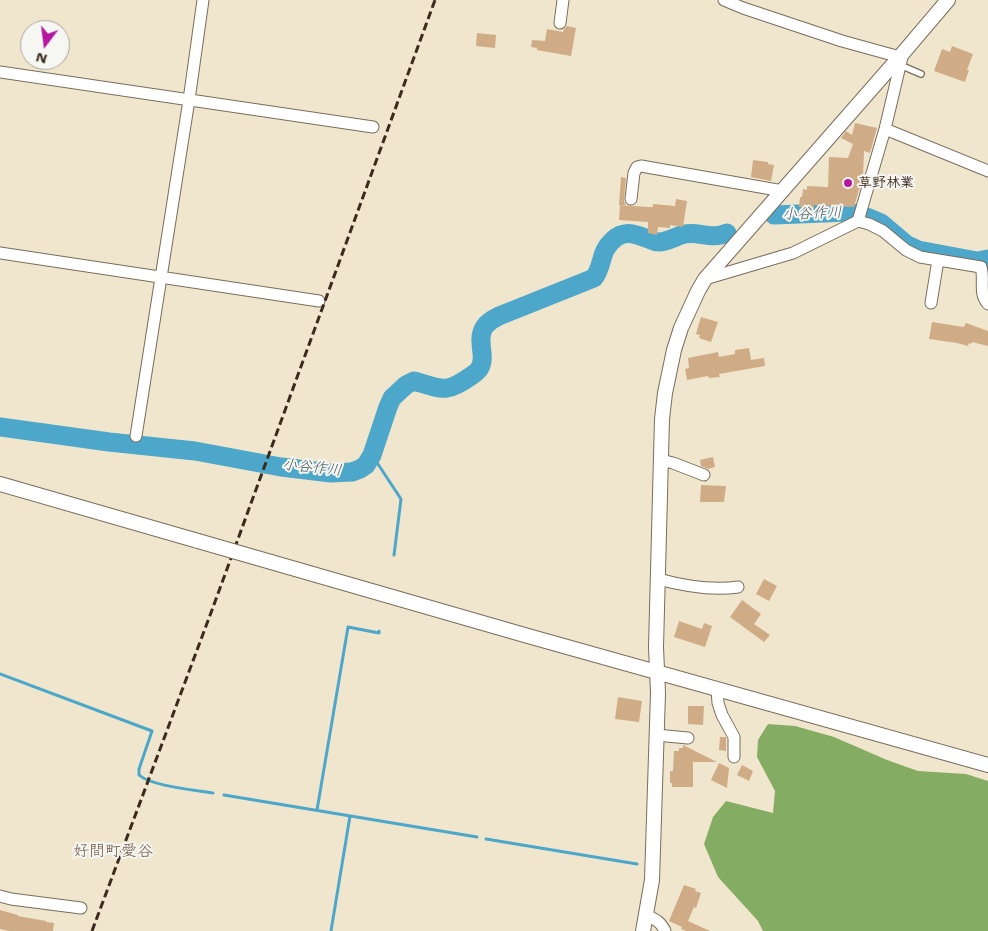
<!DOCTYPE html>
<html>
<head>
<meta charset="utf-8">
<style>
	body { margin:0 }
	#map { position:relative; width:988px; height:931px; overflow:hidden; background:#f0e6cd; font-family:"Shantell Sans",sans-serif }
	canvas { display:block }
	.north { position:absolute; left:20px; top:20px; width:50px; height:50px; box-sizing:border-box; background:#f6f6f2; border:1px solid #aba49d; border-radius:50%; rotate:195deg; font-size:14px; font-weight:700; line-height:20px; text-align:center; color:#3b2a1e }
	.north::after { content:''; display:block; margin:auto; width:18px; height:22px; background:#b5179e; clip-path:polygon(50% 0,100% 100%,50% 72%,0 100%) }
</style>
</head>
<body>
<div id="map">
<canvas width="988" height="931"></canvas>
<div class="north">N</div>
</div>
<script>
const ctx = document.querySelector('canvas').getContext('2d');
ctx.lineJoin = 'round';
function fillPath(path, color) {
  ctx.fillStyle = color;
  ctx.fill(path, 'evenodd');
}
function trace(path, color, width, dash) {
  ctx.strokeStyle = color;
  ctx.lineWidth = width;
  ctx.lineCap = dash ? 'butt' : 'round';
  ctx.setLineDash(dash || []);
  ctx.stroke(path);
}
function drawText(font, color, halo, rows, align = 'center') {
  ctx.font = font + ' "Shantell Sans","Klee One",sans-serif';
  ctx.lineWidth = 4;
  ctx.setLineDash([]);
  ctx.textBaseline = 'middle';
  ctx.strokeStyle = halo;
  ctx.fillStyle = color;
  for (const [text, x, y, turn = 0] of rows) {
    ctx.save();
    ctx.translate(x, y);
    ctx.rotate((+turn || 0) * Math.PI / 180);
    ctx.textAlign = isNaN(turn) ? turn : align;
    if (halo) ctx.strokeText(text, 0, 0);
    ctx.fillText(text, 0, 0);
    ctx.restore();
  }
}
fillPath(new Path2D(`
	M768 724 795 726 834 737 887 760 918 771 966 774 988 781V931H763L758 921 718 877 704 844 713 817 726 801 773 813 775 791 757 757 758 740Z`), '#84ac63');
trace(new Path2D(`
	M372 455 401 499 394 555
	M0 674 152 731 139 769V775C151 786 195 790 213 793
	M224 795 477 837
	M317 810 348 627 379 633V631
	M486 839 637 864
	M331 931 350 816`), '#4ca7ca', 3);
trace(new Path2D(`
	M774 215 848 212 869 218 881 223 907 245 918 250 977 261 988 259
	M0 427 109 442 195 451 281 467 331 473 352 472 360 469 366 465 372 455 388 407 392 398 406 385 414 381C442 389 446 394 471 376 477 372 481 369 482 361 483 354 481 349 481 342 480 328 487 322 499 316L594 278C604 265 599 253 612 241 625 228 637 235 651 240 653 241 657 242 659 242 668 242 676 236 685 234 699 231 711 240 727 233`), '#4ca7ca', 19);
fillPath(new Path2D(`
	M567 26 576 28 571 56 537 50V48L531 47 532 40 545 41 547 29 563 32 564 29Z
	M477 33 496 35 495 48 476 46Z
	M952 46 973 54 967 70H969L965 82 934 71 942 49 950 52Z
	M855 123 877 128 870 153 864 151 863 176 854 207 814 205V209L799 207 800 197H802L803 189 807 190V186L828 187 829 157 848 158 853 144 841 138 846 131 852 135Z
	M753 160 768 162V164L774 165 771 181 751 177Z
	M621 177 626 178 624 199V202L627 206 619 205Z
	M676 199 687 201 683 227 670 225V228L658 227 657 235 648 233V222L619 220 620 205 649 207H653V204L675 206Z
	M701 317 718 322 711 342 699 338 700 335 696 334Z
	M932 322 964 327 966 323 988 331V346L972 342 971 344 969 343 968 346 957 343 929 339Z
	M749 348 751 360 764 358 765 366 719 374 720 377 709 378 708 376 687 380 685 369 689 368 688 358 718 352 719 357 735 354V350Z
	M713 457 715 467 708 469 701 466 700 460Z
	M701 485 726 486 724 502H700Z
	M764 579 777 586 769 601 756 594Z
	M742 600 761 614 754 624 770 635 764 642 730 617Z
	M679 621 702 629 704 623 712 626 705 647 674 637Z
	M618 697 642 701 639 722 615 719Z
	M688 706H704L703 725 688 724Z
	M720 737H726V751L719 750Z
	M683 745 717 762H693V787H672V783H670V771H673L674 751H679V748H683Z
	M719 763 729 768 727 788 711 780Z
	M742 765 753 771 749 781 737 775Z
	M684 885 696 889 695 891 701 893 696 908 694 907 688 921 710 931H686L681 929 682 927 669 921Z
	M0 910 18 915V916L46 921V922L54 923 53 931H9L0 929Z`), '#cfac85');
const service = new Path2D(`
	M900 65 921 74`);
const minor = new Path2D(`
	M724 0 743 8 842 41 900 57
	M560 23 563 0
	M0 72 373 127
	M885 129 988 171
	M631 199 634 173 637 167 641 166 783 191
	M858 221 869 224 883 231 906 250 920 257 981 267C985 280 978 293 988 304
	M0 253 319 301
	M705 279 793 253 858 221 885 129 903 53
	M931 303 938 260
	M136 436 189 100 203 0
	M661 460 673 463 704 475
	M658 579C684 586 711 591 738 587
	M717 689 718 703 722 715 734 737V757
	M656 735 688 738
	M0 896 11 899 81 908
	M646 915C656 920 660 921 665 931`);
const tertiary = new Path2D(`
	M0 484 198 541
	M271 562 528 636 988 765
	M643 931 652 880 658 693 656 647 662 419 665 393 674 350 681 328 698 291 705 279 903 53 948 0`);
trace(service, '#7a6c5b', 8);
trace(minor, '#7a6c5b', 13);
trace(tertiary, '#7a6c5b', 16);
trace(service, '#fff', 5.5);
trace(minor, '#fff', 11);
trace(tertiary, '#fff', 14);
trace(new Path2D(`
	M92 931 212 610 435 0`), '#3b2a1e', 3, [8, 4]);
const tertiaryBridge = new Path2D(`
	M198 541 271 562`);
trace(tertiaryBridge, '#7a6c5b', 16, []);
trace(tertiaryBridge, '#fff', 14);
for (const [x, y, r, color] of [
	[848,183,5,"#b5179e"]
]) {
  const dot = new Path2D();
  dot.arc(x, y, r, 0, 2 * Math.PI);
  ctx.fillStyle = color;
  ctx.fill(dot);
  trace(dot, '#f6f6f2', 2);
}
drawText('bold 14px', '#3b2a1e', '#f6f6f2', [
	["草野林業",858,183]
], 'left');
drawText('italic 15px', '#425c63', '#f6f6f2', [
	["小谷作川",812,214,-2],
	["小谷作川",312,468,6]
]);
drawText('16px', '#6f5842', '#f6f6f2', [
	["好間町愛谷",113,852]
]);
</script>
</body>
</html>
